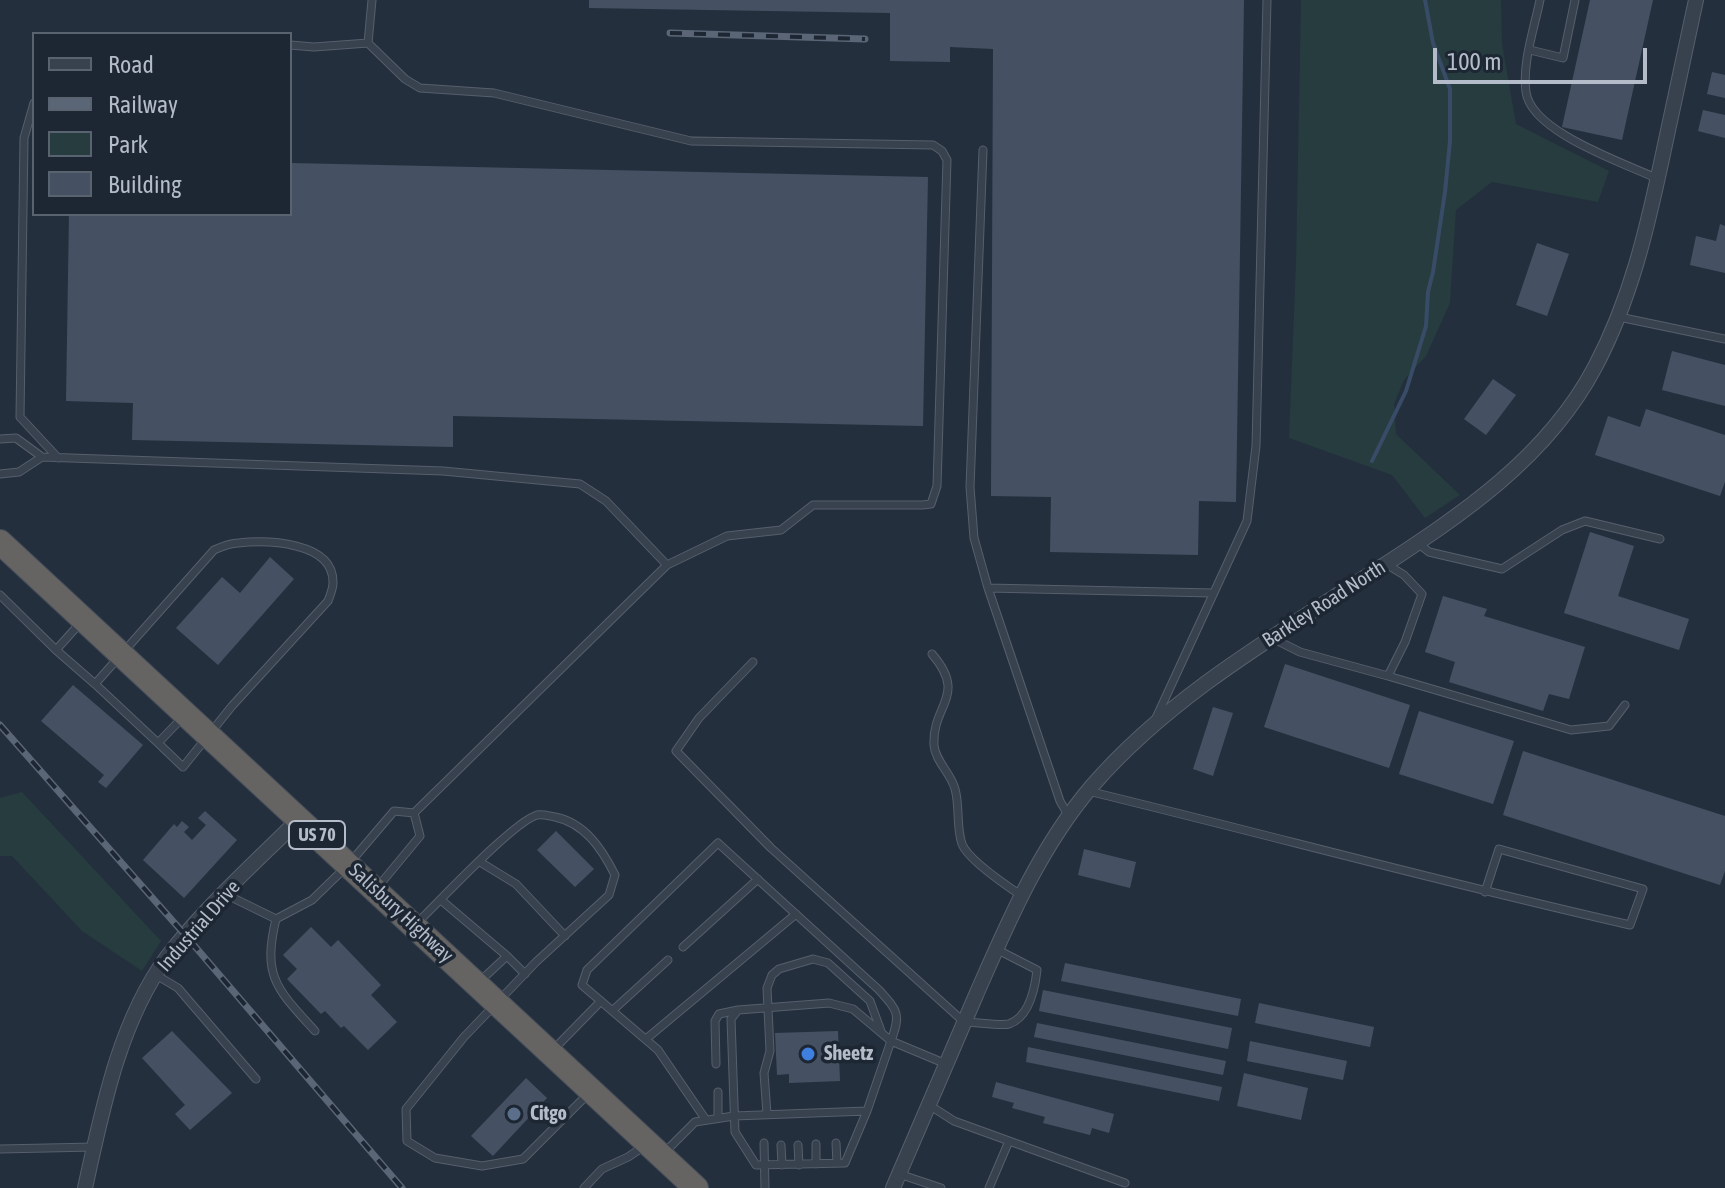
<!DOCTYPE html>
<html>
<head>
<meta charset="utf-8">
<style>
	body { margin:0 }
	#map { position:relative; width:1725px; height:1188px; overflow:hidden; background:#242f3e; font-family:"Asap Condensed",sans-serif }
	canvas { display:block }
	.legend { position:absolute; left:32px; top:32px; width:260px; height:184px; box-sizing:border-box; background:#1d2633; border:2px solid #59626f; margin:0; padding:10px 14px; list-style:none; font-size:24px; color:#b4bcc9 }
	.legend li { display:flex; align-items:center; gap:16px; height:40px }
	.legend b { width:40px; border:2px solid #59626f }
	.scale { position:absolute; left:1433px; top:48px; width:214px; height:36px; box-sizing:border-box; border:4px solid #b4bcc9; border-top:0; padding-left:10px; font-size:24px; line-height:28px; white-space:nowrap; color:#b4bcc9; -webkit-text-stroke:6px #1d2633; paint-order:stroke }
</style>
</head>
<body>
<div id="map">
<canvas width="1725" height="1188"></canvas>
<ul class="legend">
<li><b style="height:10px;background:#38414e"></b>Road</li>
<li><b style="height:10px;background:#5a6575"></b>Railway</li>
<li><b style="height:22px;background:#263c3f"></b>Park</li>
<li><b style="height:22px;background:#455162"></b>Building</li>
</ul>
<div class="scale">100 m</div>
</div>
<script>
const ctx = document.querySelector('canvas').getContext('2d');
ctx.lineJoin = 'round';
function fillPath(path, color) {
  ctx.fillStyle = color;
  ctx.fill(path, 'evenodd');
}
function trace(path, color, width, dash) {
  ctx.strokeStyle = color;
  ctx.lineWidth = width;
  ctx.lineCap = dash ? 'butt' : 'round';
  ctx.setLineDash(dash || []);
  ctx.stroke(path);
}
function drawText(font, color, halo, rows, align = 'center') {
  ctx.font = font + ' "Asap Condensed",sans-serif';
  ctx.lineWidth = 7;
  ctx.setLineDash([]);
  ctx.textBaseline = 'middle';
  ctx.strokeStyle = halo;
  ctx.fillStyle = color;
  for (const [text, x, y, turn = 0] of rows) {
    ctx.save();
    ctx.translate(x, y);
    ctx.rotate((+turn || 0) * Math.PI / 180);
    ctx.textAlign = isNaN(turn) ? turn : align;
    if (halo) ctx.strokeText(text, 0, 0);
    ctx.fillText(text, 0, 0);
    ctx.restore();
  }
}
fillPath(new Path2D(`
	M1301 0H1501L1502 44 1516 124 1609 171 1598 202 1492 182 1456 210 1450 303 1426 356 1404 380 1394 404 1396 434 1460 495 1425 518 1392 475 1289 438 1296 263Z
	M22 792 161 941 142 971 82 931 12 856H0V798Z`), '#263c3f');
trace(new Path2D(`
	M1372 461 1406 391 1426 326 1428 292 1433 272 1445 192 1450 141V89L1433 43 1425 0`), '#394c67', 4);
fillPath(new Path2D(`
	M589 0H1244L1236 502 1199 501 1198 555 1050 552 1051 497 991 496 993 49 950 47V62L890 61V13L589 8Z
	M1590 0H1653L1622 140 1562 127Z
	M1712 72 1725 75V98L1707 94Z
	M1703 110 1725 115V138L1698 131Z
	M290 163 928 177 923 426 453 416V447L132 440 133 403 66 401 69 214H290Z
	M1720 224 1725 226V273L1690 265 1696 236 1716 241Z
	M1537 243 1569 254 1547 316 1516 305Z
	M1672 351 1725 365V406L1662 390Z
	M1493 379 1516 395 1486 435 1464 419Z
	M1646 409 1725 435V482L1720 496 1595 455 1608 416 1640 427Z
	M1590 532 1634 546 1618 596 1689 619 1679 650 1564 613Z
	M270 557 294 579 218 665 176 628 222 577 240 593Z
	M1443 596 1487 609 1484 616 1585 647 1569 699 1549 694 1543 711 1449 682 1455 662 1425 652Z
	M1285 664 1410 705 1389 768 1264 727Z
	M73 685 143 745 106 788 98 782 104 775 41 721Z
	M1213 707 1233 713 1213 776 1193 769Z
	M1419 711 1514 741 1493 804 1399 774Z
	M1523 751 1725 816V871L1720 885 1503 815Z
	M205 811 237 840 184 898 143 860 174 824 177 827 182 821 189 827 184 832 192 840 206 825 198 818Z
	M556 831 594 869 575 887 537 850Z
	M1084 849 1136 862 1130 888 1078 875Z
	M311 927 331 947 338 940 381 985 371 995 397 1022 368 1050 344 1026 341 1028 325 1011 321 1014 287 979 297 969 283 955Z
	M1065 963 1241 999 1238 1016 1061 981Z
	M1043 990 1232 1028 1228 1049 1039 1011Z
	M1259 1003 1374 1027 1370 1047 1255 1023Z
	M1037 1023 1226 1061 1223 1075 1034 1037Z
	M172 1031 232 1093 190 1130 175 1114 185 1105 142 1058Z
	M838 1031 840 1081 789 1083V1074L777 1075 775 1033Z
	M1250 1041 1347 1061 1343 1080 1247 1061Z
	M1028 1047 1222 1087 1219 1101 1026 1062Z
	M1244 1073 1308 1088 1301 1120 1237 1106Z
	M526 1078 547 1098 493 1156 471 1136Z
	M996 1082 1114 1114 1109 1133 1092 1128 1090 1135 1043 1123 1045 1117 1012 1108 1014 1103 992 1097Z`), '#455162');
const service = new Path2D(`
	M1540 0C1534 29 1522 63 1526 92 1531 132 1624 163 1658 179
	M368 43 405 79 420 88 494 93 691 141 933 145 942 151 947 160 937 486 931 504 922 505H813L781 530 727 536 667 565
	M290 45 314 47 368 43 372 0
	M1530 50 1563 58 1575 0
	M34 103 24 138 20 417 58 458
	M983 150 970 487 974 538 988 588 1060 801 1068 815
	M1619 317 1725 339
	M0 439 16 438 42 457 19 472 0 474
	M42 457 443 471 580 484 606 501 667 565 414 813
	M1418 543 1429 552 1502 569 1562 530 1585 521 1660 539
	M988 588 1213 593
	M0 595 56 650 82 621
	M1272 638 1300 652 1388 676 1405 642 1422 594 1404 575 1386 564
	M56 650 95 684 214 550C221 547 230 543 238 543 266 540 334 541 333 583 333 588 330 596 328 601L232 706 183 767 158 743
	M932 654C968 696 932 704 934 745 935 761 951 773 955 789 960 806 956 827 962 844 968 860 1007 886 1022 896
	M753 662 699 718 676 751 771 848 964 1022C976 1022 1000 1026 1009 1024 1029 1017 1035 988 1037 970L996 949
	M1388 676 1571 730 1609 726 1625 705
	M95 684 158 743 182 718
	M1156 718 1247 521 1256 446 1267 0
	M1088 791C1269 835 1448 884 1630 925L1643 889 1499 849 1485 892
	M480 862 516 884 565 936
	M225 894 276 919 312 900 348 865 394 811 414 813 420 836 377 888
	M441 900 507 956 479 982
	M276 919C262 977 277 989 315 1031
	M416 924C438 903 513 822 537 815 542 814 549 816 555 817 585 823 602 849 615 875L609 895 536 962 464 1037 406 1109 407 1141 435 1158 482 1166 523 1159 588 1094
	M683 947 758 879
	M507 956 525 974
	M156 975 178 988 256 1079
	M612 1011 668 960
	M646 1039 796 914
	M552 1051 601 1001
	M716 1064 715 1021 719 1014 738 1010
	M718 1092V1118
	M929 1105 954 1121 1125 1183
	M767 1114 764 1073 770 1051 767 988 772 975 779 969 813 959 828 963 870 1001 881 1031
	M706 1120 658 1050 582 985 587 970 718 843 879 990C898 1011 901 1014 891 1041L853 1009 829 1003 738 1010 731 1019 735 1132 756 1165 845 1163 867 1111
	M764 1143 765 1188
	M836 1143 837 1163
	M816 1144V1164
	M781 1145 782 1165
	M798 1145 799 1165
	M0 1149 94 1147
	M663 1154 695 1122 734 1116 867 1111 891 1041 946 1064
	M899 1174 941 1188
	M584 1188 602 1169 628 1157 643 1147
	M989 1188 1009 1141`);
const minor = new Path2D(`
	M85 1188C102 1111 119 1022 167 957 205 907 255 863 299 819
	M893 1188C921 1124 948 1059 976 995 1008 922 1040 847 1092 786 1171 695 1278 634 1378 569 1461 515 1547 458 1595 367 1631 299 1647 229 1663 154 1674 103 1685 51 1696 0`);
const trunk = new Path2D(`
	M0 542 696 1188`);
trace(service, '#565f6c', 9);
trace(minor, '#565f6c', 16);
trace(trunk, '#434c59', 26);
trace(service, '#38414e', 7);
trace(minor, '#38414e', 14);
trace(trunk, '#656462', 24);
const rail = new Path2D(`
	M670 33 865 39
	M0 725 186 936 402 1188`);
trace(rail, '#5a6575', 7);
trace(rail, '#1d2633', 4, [12]);
for (const [x, y, r, color] of [
	[808,1054,8,"#3f7fe0"],
	[514,1114,8,"#5c6f8a"]
]) {
  const dot = new Path2D();
  dot.arc(x, y, r, 0, 2 * Math.PI);
  ctx.fillStyle = color;
  ctx.fill(dot);
  trace(dot, '#1d2633', 3);
}
for (const [x, y, w] of [
	[317,835,56]
]) {
  const box = new Path2D();
  box.roundRect(x - w / 2, y - 14, w, 28, 6);
  ctx.fillStyle = '#1d2633';
  ctx.fill(box);
  trace(box, '#b4bcc9', 2);
}
drawText('bold 18px', '#b4bcc9', null, [
	["US 70",317,835]
]);
drawText('20px', '#b4bcc9', '#1d2633', [
	["Barkley Road North",1324,604,-33],
	["Salisbury Highway",401,913,43],
	["Industrial Drive",199,926,-49]
]);
drawText('bold 20px', '#b4bcc9', '#1d2633', [
	["Sheetz",824,1054],
	["Citgo",530,1114]
], 'left');
</script>
</body>
</html>
